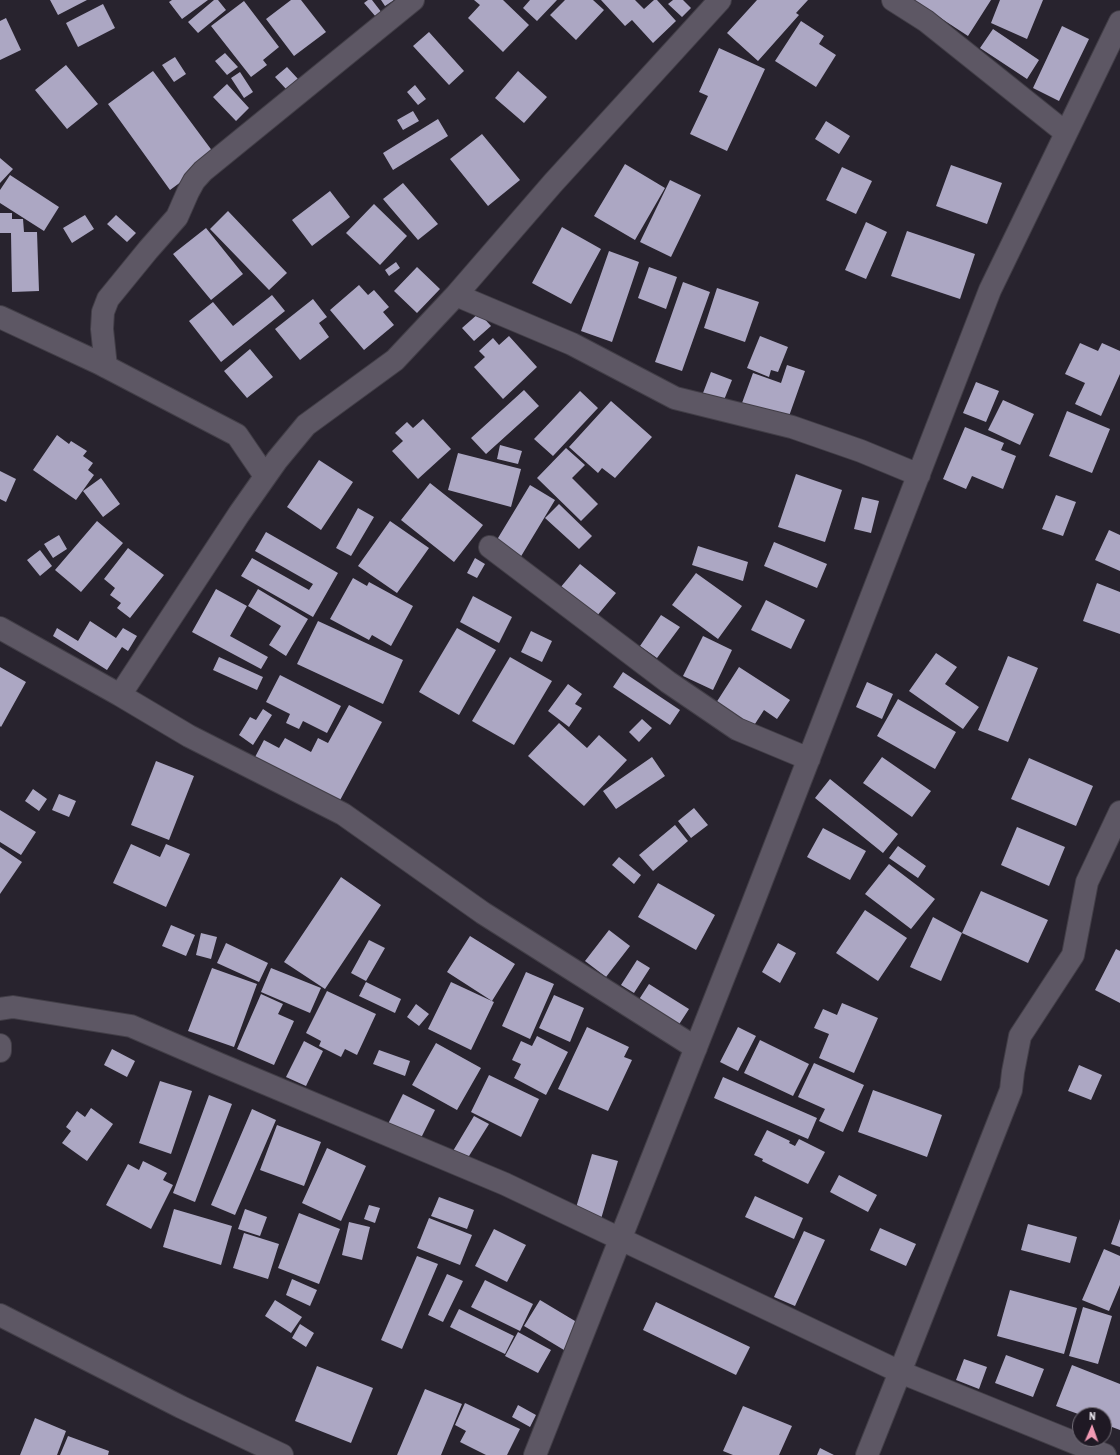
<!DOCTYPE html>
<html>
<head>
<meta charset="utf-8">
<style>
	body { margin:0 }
	#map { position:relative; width:1120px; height:1455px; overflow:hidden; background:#28232e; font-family:"Archivo Narrow",sans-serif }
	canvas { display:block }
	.north { position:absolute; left:1072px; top:1407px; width:40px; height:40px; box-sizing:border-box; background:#1f1924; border:1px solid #736e78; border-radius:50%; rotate:2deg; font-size:11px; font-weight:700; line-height:16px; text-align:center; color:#f1edf5 }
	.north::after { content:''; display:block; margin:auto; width:14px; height:18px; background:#f19ab4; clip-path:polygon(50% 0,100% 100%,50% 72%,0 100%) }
</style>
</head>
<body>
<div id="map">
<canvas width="1120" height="1455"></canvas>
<div class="north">N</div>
</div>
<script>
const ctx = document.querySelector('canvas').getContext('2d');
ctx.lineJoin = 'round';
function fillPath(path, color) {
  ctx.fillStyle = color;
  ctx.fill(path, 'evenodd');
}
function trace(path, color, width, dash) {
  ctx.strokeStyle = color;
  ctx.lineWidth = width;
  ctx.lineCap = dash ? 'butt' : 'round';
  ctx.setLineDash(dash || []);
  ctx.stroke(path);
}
fillPath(new Path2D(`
	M50 0H87L58 15Z
	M172 0H208L182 19 169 2Z
	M214 0H218L226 10 198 33 188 22Z
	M291 0H301L326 32 294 56 266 19Z
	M368 0H372L382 13 376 17 364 3Z
	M381 0H394L385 6Z
	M474 0H503L529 25 503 52 468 18 480 5Z
	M530 0H557L537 21 523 8Z
	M565 0H593L604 10 576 40 550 15Z
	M601 0H635L644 9 654 0H657L676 21 653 43 632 20 625 26Z
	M673 0H683L691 8 682 17 668 4Z
	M757 0H808L796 13 799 15 758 61 727 33Z
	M913 0H991L968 36Z
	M1000 0H1043L1027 39 991 23Z
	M244 1 279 47 263 60 267 65 251 77 211 26Z
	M103 4 115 28 78 47 66 23Z
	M6 18 21 50 0 60V21Z
	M801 21 824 36 819 44 836 55 816 87 775 61Z
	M1062 26 1089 39 1059 101 1033 88Z
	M993 29 1039 60 1027 79 980 48Z
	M429 32 464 71 449 85 413 46Z
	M719 48 765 69 727 151 690 134 708 96 699 92Z
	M225 53 238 67 227 75 215 61Z
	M175 57 186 74 174 82 162 65Z
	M66 65 98 104 67 129 35 90Z
	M287 67 298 79 286 89 275 77Z
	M153 71 216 156 170 190 108 104Z
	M518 71 547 97 524 123 495 98Z
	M240 72 253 92 244 98 231 78Z
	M227 84 249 108 236 121 213 97Z
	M415 85 426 99 418 105 407 92Z
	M413 111 419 121 403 130 397 120Z
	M438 119 448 136 393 170 383 153Z
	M826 121 850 136 839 154 815 139Z
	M482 134 520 180 488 206 450 159Z
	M0 158 13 169 0 183Z
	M625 164 665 188 635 240 594 216Z
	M951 165 1002 183 987 224 936 206Z
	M842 167 872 181 856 214 826 200Z
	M10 175 59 207 44 231 0 203V190Z
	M670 180 701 195 671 257 640 242Z
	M403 183 438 224 418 240 383 199Z
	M330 191 350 217 312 246 292 220Z
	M374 204 407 236 380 265 346 233Z
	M228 211 287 273 269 290 210 229Z
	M0 213H12V219H23L24 232H37L39 291 12 292 11 233H0Z
	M85 215 94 229 72 243 63 228Z
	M116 215 136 233 127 242 107 224Z
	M866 222 887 232 866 279 845 270Z
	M562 227 601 249 571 304 532 283Z
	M206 228 243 274 211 300 173 254Z
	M907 231 975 254 960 299 891 276Z
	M609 251 639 262 612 342 581 331Z
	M396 262 400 268 389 276 385 270Z
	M417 267 440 289 417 313 394 291Z
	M649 267 677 277 666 309 638 298Z
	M683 282 710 292 682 371 655 362Z
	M359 285 368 295 374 290 389 307 383 312 394 325 364 350 330 310Z
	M717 288 759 302 745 342 704 328Z
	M272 295 285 311 221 362 189 321 213 302 233 326Z
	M313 299 327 317 319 323 329 337 300 360 275 329Z
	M479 313 491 326 474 341 462 328Z
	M509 336 537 367 503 399 474 367 485 357 479 351 493 338 499 345Z
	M760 336 788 347 778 372 771 370 769 377 747 368Z
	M1080 343 1098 351 1102 343 1120 351V374L1101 416 1075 404 1085 383 1065 374Z
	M250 349 273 377 247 398 224 371Z
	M787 365 805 371 788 419 742 403 753 373 781 383Z
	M711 372 732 380 724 400 703 393Z
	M976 382 999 391 986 422 963 413Z
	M524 390 539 406 486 454 471 438Z
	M580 391 598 408 553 456 534 439Z
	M1003 400 1034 414 1020 445 988 430Z
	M611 401 652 437 615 478 602 468 598 473 569 447Z
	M1067 411 1110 429 1092 473 1049 456Z
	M423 419 451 449 418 479 392 451 403 441 395 433 407 422 413 428Z
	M965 427 1004 443 1001 450 1016 456 1003 489 972 476 966 489 943 479Z
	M57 435 69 444 71 441 87 451 83 456 93 463 88 470 94 475 76 500 33 470Z
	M500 445 522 451 518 464 497 459Z
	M566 448 585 465 572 478 598 504 581 521 537 478Z
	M458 453 521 469 511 507 448 490Z
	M319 460 353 482 321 530 287 507Z
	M0 471 16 479 6 502 0 499Z
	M796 474 842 490 825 542 778 527Z
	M101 478 120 504 103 517 83 491Z
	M430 483 483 525 454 562 401 520Z
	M530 485 555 500 520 558 495 543Z
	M1056 495 1076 502 1063 536 1042 529Z
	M862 497 879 501 871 533 854 529Z
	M559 504 592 536 579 549 545 518Z
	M358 508 374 517 351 556 336 548Z
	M97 521 123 543 81 592 55 570Z
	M390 521 429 548 397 593 358 566Z
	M1109 530 1120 535V571L1095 560Z
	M266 532 338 573 313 617 241 576 252 558 309 590 313 584 255 551Z
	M59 535 67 549 53 558 44 544Z
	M774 542 827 564 817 588 764 566Z
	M698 546 748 562 743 581 692 565Z
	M128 548 164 575 130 618 117 608 121 603 110 595 115 588 104 579Z
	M40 550 52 566 40 576 27 560Z
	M475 558 485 564 477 578 467 573Z
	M580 564 616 593 596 617 560 588Z
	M696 573 742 606 718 639 672 605Z
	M353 578 367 586 369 582 413 606 391 646 372 635 369 640 330 619Z
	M1097 583 1120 592V634L1083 621Z
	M216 589 247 606 230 636 268 657 261 669 192 632Z
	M258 589 308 619 286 656 269 645 281 626 248 606Z
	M473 596 512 617 499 643 460 622Z
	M766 600 805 620 791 649 751 630Z
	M661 615 680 627 657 658 640 646Z
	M90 621 116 638 123 628 137 636 128 651 122 647 107 670 53 636 57 628 78 641Z
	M318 621 403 660 383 704 297 664Z
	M457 628 496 650 459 715 419 692Z
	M531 631 552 641 542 662 521 652Z
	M703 636 732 650 713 690 683 676Z
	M936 653 957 667 945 684 979 707 963 729 909 691Z
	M1008 656 1038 668 1008 742 978 730Z
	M219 657 263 677 257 690 213 670Z
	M510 657 552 681 514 745 472 721Z
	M0 667 26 682 1 727 0 726Z
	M739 667 790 700 777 719 764 710 753 727 716 703Z
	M623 672 680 710 670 725 613 687Z
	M280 675 341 706 327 733 303 721 299 729 286 723 290 714 266 702Z
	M867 682 893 694 882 719 856 707Z
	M568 684 582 694 575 704 582 708 569 727 548 711Z
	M898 699 956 732 935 769 877 736Z
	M349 705 382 722 338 804 254 759 264 740 279 748 285 738 311 752 318 738 328 743Z
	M263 709 272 715 253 745 239 735 250 717 256 720Z
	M642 719 652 728 639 742 629 732Z
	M559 723 587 748 599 735 627 760 584 806 528 756Z
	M652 757 665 776 616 809 603 791Z
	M882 757 931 791 912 817 863 783Z
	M1029 758 1093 786 1076 826 1011 799Z
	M156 761 194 776 169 840 131 825Z
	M830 779 898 834 883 853 815 798Z
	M33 789 47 799 39 811 25 801Z
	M59 794 76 801 69 817 52 810Z
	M694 808 708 825 691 838 678 821Z
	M0 810 36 832 21 855 0 842Z
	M675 825 688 841 653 871 639 855Z
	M1017 827 1065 847 1049 886 1001 865Z
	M823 828 866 851 850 880 807 857Z
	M131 844 160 857 166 844 190 854 166 907 113 883Z
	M898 846 926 866 918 878 889 858Z
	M0 847 22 862 0 894Z
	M619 857 641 875 634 884 612 865Z
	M889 864 935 899 911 929 865 894Z
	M341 877 381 905 325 989 284 962Z
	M658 883 715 915 696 950 638 917Z
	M981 891 1048 920 1028 963 962 933Z
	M865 910 907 938 878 981 836 953Z
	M933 917 962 933 941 981 910 967Z
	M171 925 195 935 186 956 162 946Z
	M609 930 630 946 606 977 585 961Z
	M201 933 217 937 211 959 196 955Z
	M470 936 515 964 492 1001 447 972Z
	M369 940 385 948 366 981 351 973Z
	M226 943 268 963 259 982 217 963Z
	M778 943 796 953 780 983 762 972Z
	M1116 949 1120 951V1003L1095 990Z
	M637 960 650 968 634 993 621 985Z
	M212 968 257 984 234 1047 188 1031Z
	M271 968 321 988 310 1013 261 992Z
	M526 972 554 984 530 1039 502 1026Z
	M366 982 401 999 395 1013 359 996Z
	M451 982 494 1002 471 1050 428 1029Z
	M649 984 689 1009 678 1026 638 1001Z
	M327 991 376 1014 357 1055 345 1049 341 1057 319 1046 321 1041 306 1033Z
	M261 994 283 1004 278 1014 294 1021 274 1065 237 1049Z
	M554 995 584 1008 570 1042 539 1028Z
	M842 1003 878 1018 854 1073 819 1058 829 1034 814 1028 823 1009 837 1015Z
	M416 1004 429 1014 419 1026 407 1017Z
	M587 1027 629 1047 624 1057 632 1060 608 1111 558 1089Z
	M738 1027 756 1036 738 1071 720 1062Z
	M537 1036 568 1052 546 1095 514 1078 521 1064 512 1060 521 1041 532 1046Z
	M760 1040 809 1064 793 1096 744 1073Z
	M304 1041 323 1051 306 1086 286 1077Z
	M436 1043 481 1068 457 1110 412 1085Z
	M112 1049 135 1061 127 1077 104 1065Z
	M379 1050 410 1061 405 1076 373 1064Z
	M814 1063 864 1085 843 1132 819 1121 825 1109 798 1097Z
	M1079 1065 1102 1075 1091 1100 1068 1091Z
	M489 1075 539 1099 521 1137 471 1112Z
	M723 1077 817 1118 808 1139 714 1098Z
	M160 1081 192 1091 171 1154 139 1143Z
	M873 1090 942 1115 927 1157 858 1132Z
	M403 1094 435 1110 419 1142 387 1126Z
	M209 1095 232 1104 195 1202 173 1193Z
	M91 1108 113 1124 87 1161 62 1143 71 1131 66 1127 77 1111 85 1117Z
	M252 1109 276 1120 235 1215 211 1205Z
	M474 1116 489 1124 464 1164 450 1156Z
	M277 1125 321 1142 304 1186 260 1170Z
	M767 1130 790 1141 789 1143 795 1146 799 1139 825 1152 808 1184 762 1161 763 1159 754 1155Z
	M327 1148 366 1166 341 1221 302 1203Z
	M592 1154 618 1161 601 1219 575 1211Z
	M143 1161 167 1173 163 1180 173 1185 151 1229 106 1205 128 1164 139 1170Z
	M839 1175 877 1195 868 1212 830 1192Z
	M755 1196 803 1218 794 1239 745 1217Z
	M439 1197 474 1210 467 1229 431 1216Z
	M369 1205 380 1208 375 1223 364 1219Z
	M174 1209 232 1226 221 1265 163 1247Z
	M245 1209 267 1217 260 1236 238 1229Z
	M299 1213 340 1229 319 1284 278 1268Z
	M429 1218 472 1235 460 1265 417 1248Z
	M1120 1219V1247L1111 1244Z
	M349 1222 370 1227 362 1260 342 1255Z
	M1028 1224 1077 1237 1070 1263 1021 1250Z
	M880 1228 916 1244 906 1266 870 1250Z
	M494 1229 526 1245 507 1282 475 1266Z
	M804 1231 825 1240 795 1306 774 1297Z
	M244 1233 279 1244 268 1279 233 1268Z
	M1104 1249 1120 1256V1285L1109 1311 1082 1300Z
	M417 1256 438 1264 402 1349 381 1340Z
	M447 1274 463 1281 443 1322 428 1315Z
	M292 1279 317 1290 310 1306 286 1295Z
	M485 1280 533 1304 520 1331 471 1307Z
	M1010 1290 1077 1308 1064 1354 997 1336Z
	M275 1300 302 1317 291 1333 265 1316Z
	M540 1300 580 1324 564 1350 524 1326Z
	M656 1302 750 1347 736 1375 643 1330Z
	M1083 1307 1112 1316 1098 1364 1069 1356Z
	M459 1309 514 1336 505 1354 450 1327Z
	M300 1324 314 1333 306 1347 292 1338Z
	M518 1332 551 1350 538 1373 505 1356Z
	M1006 1355 1044 1369 1033 1397 995 1383Z
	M964 1359 987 1367 979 1389 956 1380Z
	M1072 1365 1120 1384V1430L1104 1424V1415H1081L1056 1406Z
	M317 1366 373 1388 351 1443 295 1421Z
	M425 1389 462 1404 441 1455H397Z
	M465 1403 520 1429 507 1455H486L460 1442 466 1431 455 1425Z
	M518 1405 536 1415 530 1427 512 1417Z
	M743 1406 792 1426 779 1455H733L723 1451Z
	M35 1418 66 1431 57 1455H20Z
	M68 1436 109 1451 108 1455H60Z
	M820 1448 834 1455H817Z`), '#aca7c3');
const minor = new Path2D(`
	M893 0 926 21 1066 133
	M456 295 572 344 675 398 792 427 861 451 919 475
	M0 317 99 363 237 435 265 476
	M106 367 102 329 103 312 108 299 148 250 177 217 188 192 194 181 203 171 413 0
	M490 547 668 682 737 729 809 759
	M0 628 120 695 189 736 343 814 483 913 696 1048
	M120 695 239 514 277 460 306 425 395 360 456 295 553 183 720 0
	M0 1009 13 1007 131 1026 219 1064 505 1184 900 1372 1011 1090 1013 1072 1020 1036 1073 955 1087 882 1120 812
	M0 1045V1051
	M0 1315 181 1407 282 1455
	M535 1455 749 913 990 290 1120 22
	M867 1455 900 1372 1105 1455`);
trace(minor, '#423e47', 24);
trace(minor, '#5d5764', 22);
</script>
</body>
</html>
